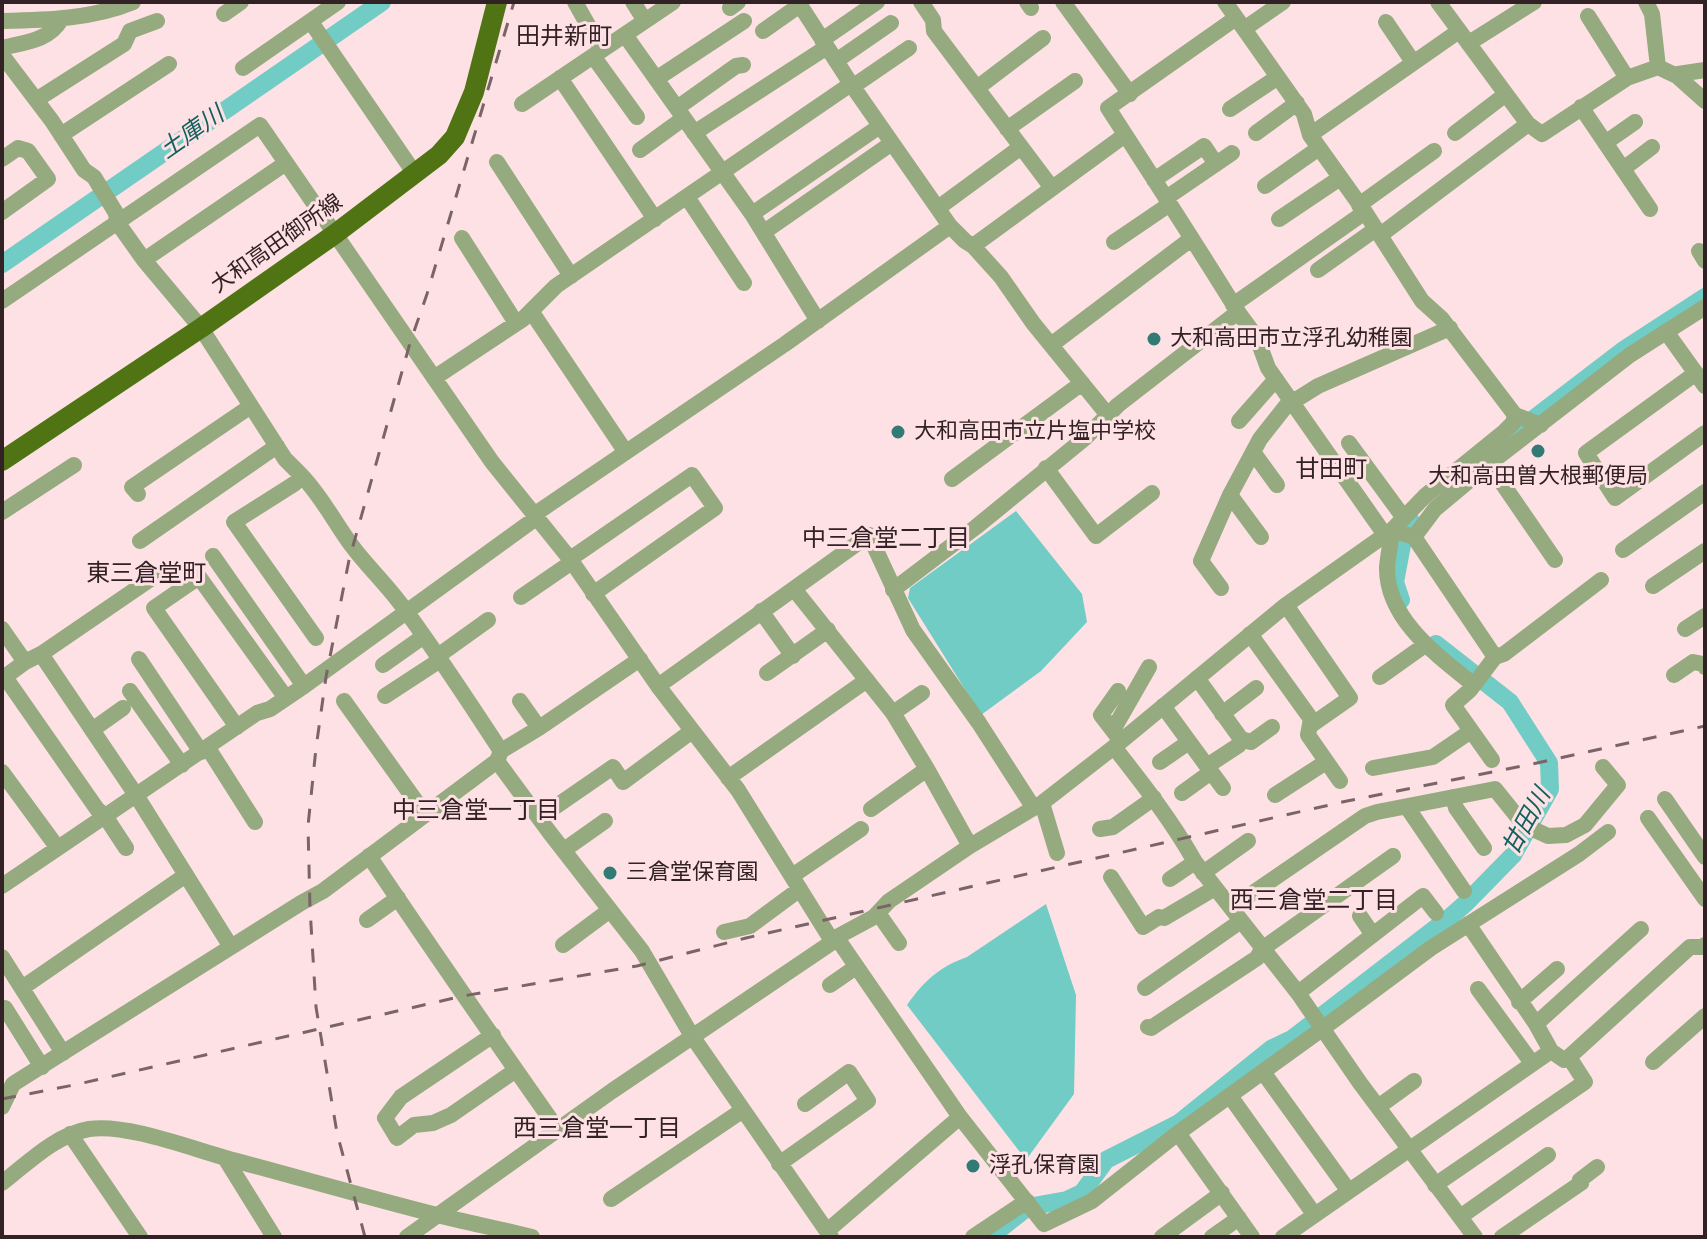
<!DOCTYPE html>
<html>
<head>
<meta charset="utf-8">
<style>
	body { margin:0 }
	#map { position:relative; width:1707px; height:1239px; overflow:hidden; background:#fee1e5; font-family:Lora,serif }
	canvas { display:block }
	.frame { position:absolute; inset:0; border:4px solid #332225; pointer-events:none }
</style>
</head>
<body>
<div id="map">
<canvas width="1707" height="1239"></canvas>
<div class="frame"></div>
</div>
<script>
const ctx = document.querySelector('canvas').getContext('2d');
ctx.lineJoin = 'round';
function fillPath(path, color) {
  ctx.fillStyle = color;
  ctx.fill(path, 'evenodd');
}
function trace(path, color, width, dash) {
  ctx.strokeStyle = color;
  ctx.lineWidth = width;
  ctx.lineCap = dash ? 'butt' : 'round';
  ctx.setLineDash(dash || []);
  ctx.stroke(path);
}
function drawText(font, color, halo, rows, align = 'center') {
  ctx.font = font + ' Lora,"Noto Sans JP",serif';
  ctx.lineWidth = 6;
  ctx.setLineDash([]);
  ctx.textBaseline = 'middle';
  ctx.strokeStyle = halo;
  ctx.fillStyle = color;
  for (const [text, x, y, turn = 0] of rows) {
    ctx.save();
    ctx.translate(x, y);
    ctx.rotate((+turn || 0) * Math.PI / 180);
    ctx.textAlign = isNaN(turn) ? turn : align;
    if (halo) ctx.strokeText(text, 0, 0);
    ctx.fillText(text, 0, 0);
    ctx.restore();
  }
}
fillPath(new Path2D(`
	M1016 511 1082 594 1087 622 1041 671 981 715 908 598 910 588Z
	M1046 904 1076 995 1074 1094 1026 1160 907 1005C924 981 939 967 967 957Z`), '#70ccc4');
trace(new Path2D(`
	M2 264 382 2
	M1493 450 1625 349 1705 297
	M1401 600 1395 582 1405 529 1411 521
	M988 1237 996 1232 1028 1207 1067 1200 1082 1193 1106 1160 1179 1123 1271 1049 1292 1039 1449 918 1466 903 1513 855 1550 789 1549 763 1510 702 1436 644`), '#70ccc4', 18);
trace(new Path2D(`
	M575 2 602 50
	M633 2 645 21
	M798 2 851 84 950 226 965 241 973 246 1125 135
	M921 2 933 20 934 31 1052 188
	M1027 2 1031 8
	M1063 2 1130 94
	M1225 2 1304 114 1310 135 1365 212 1422 301 1442 319 1515 415 1541 425
	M1438 2 1528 124 1542 134 1627 78 1658 67 1677 76 1705 101
	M1646 2 1652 14 1658 67
	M730 8 738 2
	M224 14 241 2
	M1588 16 1627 78
	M2 21C46 20 92 19 133 2
	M311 22 415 174
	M1386 22 1413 62
	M1244 29 1283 2
	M763 31 800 5
	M625 35 752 214 818 321
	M822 40 877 2
	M1469 43 1534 2
	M2 50 6 47C27 42 49 40 61 20
	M2 55 52 121 84 170 94 177 116 213 117 222 144 260 201 328 285 459 302 476 294 484 234 522 316 638
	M593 56 637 117
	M836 61 891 23
	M243 68 338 2
	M1677 76 1678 74 1705 70
	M560 78 655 219
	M656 79 744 21
	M977 88 1043 38
	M36 100 124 44 130 31 157 21
	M522 104 673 2
	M1581 107 1650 209
	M677 108 736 66 743 65
	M1230 109 1278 77
	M1007 129 1075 81
	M694 133 827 47
	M1256 133 1297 103
	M1455 133 1506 94
	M61 135 169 64
	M1310 135 1459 31
	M1605 143 1635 122
	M640 150 684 118
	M2 159 18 148 28 151 48 179 2 212
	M497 162 571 276
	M1623 169 1652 147
	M1154 180 1204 146 1216 164
	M1265 186 1319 148
	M687 197 744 283
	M1359 205 1434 151
	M938 208 1021 147
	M752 214 880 126
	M1279 219 1340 178
	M764 232 892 143
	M462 238 516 323
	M1114 242 1167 206 1169 196 1232 153
	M973 246 1001 277 1033 323 1107 414
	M1699 251 1705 261
	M144 260 286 163
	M1318 270 1373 231 1383 233 1528 124
	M2 301 260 125 492 462 570 559 658 686 738 790 829 936 835 938 841 944 960 1117 1044 1224 1092 1201 1178 1133 1322 1029 1431 948 1579 854 1608 832
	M1233 305 1365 212
	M531 311 625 451
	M1238 312 1257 338 1268 368 1385 535
	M1667 333 1705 386
	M1051 345 1191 239
	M1696 373 1586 453 1615 498 1705 433
	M434 378 523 319 556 286 851 84 855 85 909 48
	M1239 421 1276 379
	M1349 443 1404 518
	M1253 452 1277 485
	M1489 464 1555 560
	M1046 468 1096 536 1152 493
	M302 476C322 497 335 523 352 546 367 566 385 583 400 603 436 651 468 701 501 751
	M952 479 1082 383
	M138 494 132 487 251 406
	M1230 495 1261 537
	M2 512 74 465
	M1414 537 1435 509 1489 464 1630 355 1705 307
	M140 541 277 446
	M1623 550 1705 492
	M213 556 304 686
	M570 559 692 475 715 508 593 594
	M1653 586 1705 551
	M1221 588 1201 561 1230 495 1260 439 1286 406 1318 386 1450 328
	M794 589 893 713 927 769 970 846
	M893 590 976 527 1085 438 1118 405 1238 312C1196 244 1152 176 1108 108L1236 18
	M521 597 572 562
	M1286 605 1350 698 1310 726
	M761 611 793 656
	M2 629 25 662
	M1685 629 1705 616
	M1250 634 1311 719 1308 735 1340 781
	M41 654 136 795 231 947
	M1495 657 1504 654 1601 580
	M139 659 201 752
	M383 665 424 636
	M767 673 828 630
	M1674 675 1693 662 1703 664 1705 667
	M5 677 97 809 105 816 126 848
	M1380 677 1425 645
	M1197 678 1241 739 1239 745 1207 766
	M2 679 25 662 41 654 158 574
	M1474 685C1438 656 1386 619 1387 567 1388 555 1391 542 1392 530L1414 537 1495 657 1470 690 1453 705 1492 760
	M658 686 869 535 913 630 979 723 1033 807
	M130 691 182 765
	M1118 691 1101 715 1118 737
	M385 696 434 664 442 653 488 620
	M344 701 425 814
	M520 701 539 728
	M1163 706 1223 788
	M893 713 922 693
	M1222 714 1256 688
	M237 727 154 608 199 577 286 698
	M92 730 123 708
	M1113 730 1149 667
	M1241 739 1251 742 1272 727
	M1114 747C1143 784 1172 821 1195 862L1298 993 1360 1083 1475 1237
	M208 748 255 822
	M497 761 550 833 642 951 692 1036 831 1237
	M1160 762 1189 742
	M1373 768 1433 757 1471 731
	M2 772 57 847
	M728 778 867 680
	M1182 793 1211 772
	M1275 795 1326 762
	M1453 797 1456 808 1484 848
	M1665 799 1705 857
	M1042 803 1057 853
	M1407 807 1464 891
	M871 809 927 769
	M539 818 613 767 623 782 692 731
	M1648 818 1705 899
	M1100 829 1113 827 1154 798
	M564 850 605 821
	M369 856C431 948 494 1039 558 1130
	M1203 873 1248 841
	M792 876 861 829
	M1111 877 1143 927 1159 917 1164 918 1215 888
	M1170 879 1195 862
	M2 886 257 713 270 709 304 686 532 521 535 514 785 344 950 226
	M1231 908 1365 816 1377 812 1495 789 1524 825 1548 836 1566 835 1585 825 1618 785 1603 767
	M878 913 899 943
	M1360 916 1373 935
	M367 920 398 898
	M1468 924 1536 1024 1551 1051
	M724 932 750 926 800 889
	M563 945 610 910
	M2 957 63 1053
	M830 985 856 967
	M22 988 186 875
	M1145 988 1241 921
	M1478 989 1532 1063
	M1298 993 1423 896 1436 913
	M1519 1002 1557 969
	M5 1008 42 1067
	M1536 1024 1641 929
	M1148 1027 1151 1028 1257 958 1262 949 1393 856
	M493 1035 401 1097 385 1118 397 1138 414 1125 433 1123 451 1115 516 1070
	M1653 1062 1705 1016
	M1263 1072 1348 1190
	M1230 1096 1314 1214
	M2 1107 13 1084 301 903 323 891 497 761 501 751 539 728 640 659
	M1378 1107 1414 1081
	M1178 1133 1252 1237
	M70 1134 140 1237
	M225 1158 274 1237
	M779 1164 868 1101 849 1072 805 1104
	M2 1183C28 1163 55 1135 89 1129 129 1123 197 1151 237 1161 304 1179 370 1198 437 1215 469 1223 501 1229 532 1237
	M1435 1185 1585 1082 1569 1057 1690 947H1702L1705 945
	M611 1199 743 1110
	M1460 1217 1548 1155
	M827 1231 960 1117
	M407 1237 612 1091 831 943 835 938 874 917 889 901 970 846 1042 803 1114 747 1286 605 1392 530 1425 496 1504 432 1513 423 1515 415
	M973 1237 1027 1201
	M1162 1237 1222 1193
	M1212 1237 1239 1218
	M1283 1237 1551 1051 1564 1060 1569 1057
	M1502 1237 1581 1183 1580 1180 1597 1167`), '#95aa7e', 16);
trace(new Path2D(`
	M2 461 201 328 335 234 439 155 455 137 474 92 497 2`), '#507413', 20);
trace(new Path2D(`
	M2 1099 74 1085 463 996 637 966 746 938 1347 801 1537 763 1705 726
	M365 1237 337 1133 316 1007 310 908 308 826 316 748 326 677 349 560 410 343 427 294 514 2`), '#7a6468', 3, [14, 14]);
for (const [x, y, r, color] of [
	[1154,339,8,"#327a74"],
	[898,432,8,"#327a74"],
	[1538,451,8,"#327a74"],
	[610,873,8,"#327a74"],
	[973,1166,8,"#327a74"]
]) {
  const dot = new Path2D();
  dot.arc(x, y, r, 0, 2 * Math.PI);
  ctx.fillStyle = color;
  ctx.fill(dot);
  trace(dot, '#fee1e5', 3);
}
drawText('22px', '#332225', '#fee1e5', [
	["大和高田御所線",277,244,-35]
]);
drawText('22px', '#332225', '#fee1e5', [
	["大和高田市立浮孔幼稚園",1170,339],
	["大和高田市立片塩中学校",914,432],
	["大和高田曽大根郵便局",1538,477,"center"],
	["三倉堂保育園",626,873],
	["浮孔保育園",989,1166]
], 'left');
drawText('24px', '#332225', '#fee1e5', [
	["田井新町",564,37],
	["甘田町",1331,470],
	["中三倉堂二丁目",886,539],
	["東三倉堂町",146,574],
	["中三倉堂一丁目",476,811],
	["西三倉堂二丁目",1314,901],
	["西三倉堂一丁目",597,1129]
]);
drawText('italic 24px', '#13605c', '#fee1e5', [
	["土庫川",192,133,-35],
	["甘田川",1527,822,-61]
]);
</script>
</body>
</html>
